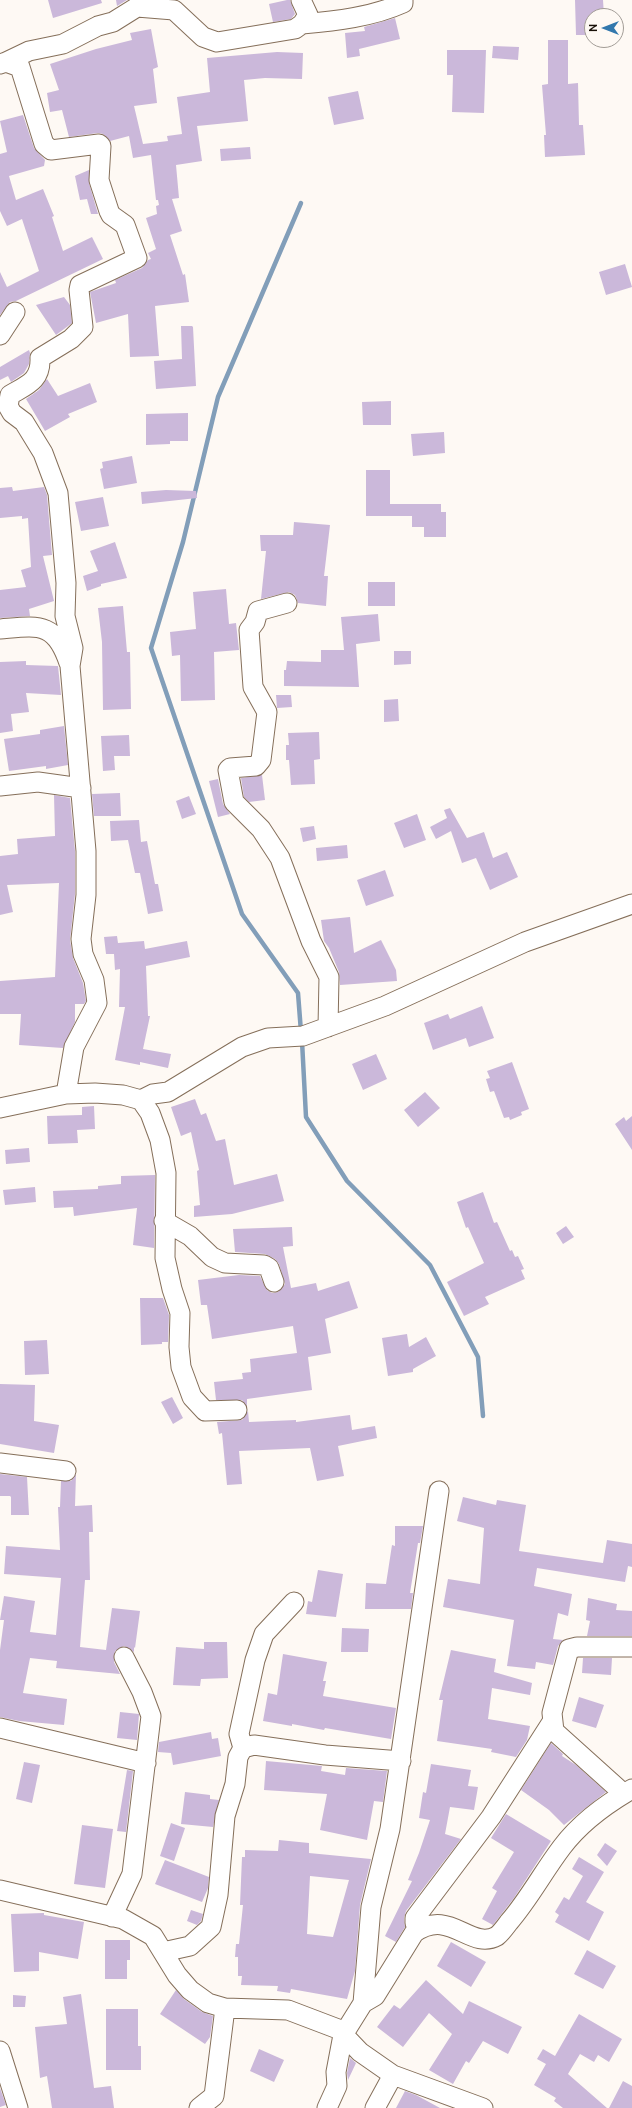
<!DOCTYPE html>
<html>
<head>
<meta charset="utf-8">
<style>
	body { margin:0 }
	#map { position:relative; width:632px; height:2108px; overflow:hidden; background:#fef9f4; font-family:Ubuntu,sans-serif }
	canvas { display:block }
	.north { position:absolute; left:584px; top:8px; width:40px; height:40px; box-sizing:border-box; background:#fef9f4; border:1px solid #a29c96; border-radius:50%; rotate:270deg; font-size:11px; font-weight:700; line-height:16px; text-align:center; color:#181008 }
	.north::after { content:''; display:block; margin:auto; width:14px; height:18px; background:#3278ad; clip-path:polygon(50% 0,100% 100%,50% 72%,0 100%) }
</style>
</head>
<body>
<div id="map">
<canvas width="632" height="2108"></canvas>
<div class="north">N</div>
</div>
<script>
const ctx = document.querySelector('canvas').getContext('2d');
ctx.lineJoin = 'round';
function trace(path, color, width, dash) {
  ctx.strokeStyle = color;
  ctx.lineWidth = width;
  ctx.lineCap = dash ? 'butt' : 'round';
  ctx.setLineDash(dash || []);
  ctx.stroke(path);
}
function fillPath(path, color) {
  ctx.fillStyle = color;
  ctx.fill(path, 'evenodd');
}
trace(new Path2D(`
	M301 1032 298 993 242 914 151 648 183 542 218 397 301 203
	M302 1041 306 1117 347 1181 430 1265 478 1357 483 1416`), '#829eb9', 4.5);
fillPath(new Path2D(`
	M48 0H101L102 3 53 18Z
	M116 0H127L117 6Z
	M287 0H290L295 14 291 19 273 22 269 4Z
	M575 0H603L604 16H592V35H576Z
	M395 18 400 39 359 49 360 56 347 58 345 33 365 31 364 27Z
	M151 29 158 67 153 69 157 103 134 106 143 144 168 141 167 136 182 134 177 97 210 92 207 58 277 52 303 53 302 79 265 78 244 80 248 121 197 126 202 161 176 165 179 198 172 199 182 231 170 235 183 275 185 274 189 302 155 306 159 356 130 357 128 314 96 323 90 292 116 283 115 280 142 268 148 260 151 259 148 253 156 249 146 218 157 214 156 206 159 205 158 200H156L151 155 133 158 129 136 110 141 103 134 98 133 69 137 62 110 50 112 47 93 59 90 50 64 96 49 132 40 130 33Z
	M548 40H568V84L578 83 579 125H583L585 155 545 157 544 135H546L542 85 548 84Z
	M493 46 519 47 518 60 492 58Z
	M447 50H486L484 113 452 112 453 75H447Z
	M358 91 364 119 334 125 328 97Z
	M23 115 34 148 45 160 44 166 9 176 16 200 43 189 54 216 52 217 63 251 92 237 103 259 16 301 10 302 0 315V272L7 287 39 271 22 219 7 226 0 211V154L7 152 0 121Z
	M250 147 251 159 221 161 220 149Z
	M89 170V183L98 214H91L87 199 80 200 75 176Z
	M625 264 632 287 606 295 599 272Z
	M64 297 70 305 72 323 56 335 36 305Z
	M181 326H192L193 327 196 386 156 389 154 361 182 359Z
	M29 350 30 353 29 364 24 373 11 382 8 376 0 380V367Z
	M47 379 58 396 90 383 97 402 68 414 70 417 45 431 26 399 39 390Z
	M391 401V425H363L362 402Z
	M188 413V441H170V444L146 445V414Z
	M444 432 445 453 413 456 411 434Z
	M132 456 137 483 104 489 100 469 103 468 102 462Z
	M366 470H390V504H441V512H446V537H424V527H412V516H366Z
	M12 487 13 491 44 487 47 495 52 555 43 556 54 601 29 609 30 616 0 618V590L26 587 21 570 31 567 28 518 22 519V516L0 518V488Z
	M166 490 196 491 197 498 142 504 141 492Z
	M103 497 109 526 81 531 75 502Z
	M294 522 330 525 324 576H328L326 606 298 603 295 595 289 592 261 599 266 551H261L260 535H293Z
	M115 542 127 578 101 584V586L87 591 83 576 98 571 90 551Z
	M368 582H395V606H368Z
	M226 589 229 624 236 623 239 650 214 652 215 700 181 701 180 655 172 656 170 632 196 629 193 592Z
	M123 606 127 652H130L131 709 103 710 102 642 98 608Z
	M378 614 380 641 356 644 359 687 284 686V670H286L287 661 321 662V650H344L341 617Z
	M394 651H411V664L394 665Z
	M26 661V665L58 666 61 695 26 693 29 712 11 714 13 731 0 733V662Z
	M276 695H291L292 707 277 708Z
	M398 699 399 721 384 722V700Z
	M64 726 68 765 46 769V766L9 771 4 739 40 734V730Z
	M319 732 320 759 314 760 315 784 291 785 289 760H286V745H289L288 733Z
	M129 735 130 756H114L115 770 103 771 101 736Z
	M262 775 265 800 249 802 244 797 241 778Z
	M218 779 223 804 230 814 218 817 209 781Z
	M120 793 121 816H94L92 794Z
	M54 795 70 798 75 851V894L70 940 73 958 83 983 86 1001 84 1004H75V1022L63 1048 19 1045 21 1014H0V981L55 977 59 883 7 885 13 912 0 915V856L18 854 17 839 55 836Z
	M189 796 196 814 182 819 176 801Z
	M450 808 467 838 484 832 493 858 507 852 518 877 490 890 476 858 462 863 451 831 436 839 430 827 447 818 444 810Z
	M417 814 426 840 404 848 394 823Z
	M139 820 141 842 147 841 155 884H158L163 911 148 914 140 873H135L128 840 111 841 110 821Z
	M314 826 316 839 303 842 300 828Z
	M347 845 348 858 317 861 316 848Z
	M385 870 394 896 366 906 357 880Z
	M350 917 354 953 381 940 396 970 397 981 340 985 339 972 329 948 324 941 321 920Z
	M117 936 118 943 144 941 145 949 187 941 190 957 146 966 148 1016H150L143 1049 171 1054 168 1068 140 1062V1065L115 1060 125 1007H119L120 969 115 970 114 954H106L104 937Z
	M482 1006 494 1038 469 1047 466 1038 433 1050 424 1023 448 1014 450 1019Z
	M376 1054 387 1079 363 1090 352 1064Z
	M512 1062 529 1109 521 1112 522 1115 510 1120 509 1117 504 1118 494 1091 490 1092 486 1079 490 1078 487 1071Z
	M425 1092 440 1108 418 1127 404 1110Z
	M195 1099 201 1115 206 1113 216 1141 225 1139 234 1185 277 1174 284 1201 232 1214 194 1217V1206L200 1205 197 1171 199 1170 191 1132 181 1136 171 1107Z
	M94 1106 95 1129 77 1130 78 1143 48 1144 47 1116 82 1115V1107Z
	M632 1116V1150L615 1124 624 1117 626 1121Z
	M29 1148 30 1162 6 1164 5 1150Z
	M155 1175 154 1248 133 1245 137 1208 74 1216 73 1207 54 1208 53 1191 98 1189V1186L121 1184V1176Z
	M35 1187 36 1202 5 1205 3 1190Z
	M483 1192 494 1223 497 1222 510 1251 512 1250 515 1257 518 1256 524 1269 521 1270 525 1279 485 1297 489 1304 464 1316 447 1282 484 1263 468 1227 466 1228 457 1202Z
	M566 1226 574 1237 563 1244 556 1233Z
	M292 1227 293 1246 283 1247 291 1288 316 1283 318 1291 349 1281 358 1308 325 1319 331 1353 308 1357 312 1390 247 1399V1408L242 1400H216L214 1382 243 1379 242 1373 251 1372 250 1359 297 1353 293 1326 212 1339 207 1305H201L198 1280 239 1275 260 1276 267 1290 272 1293 278 1292 285 1284 279 1264 275 1259 265 1254 235 1252 233 1229Z
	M140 1298H163L169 1315 168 1342H162V1344L141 1345Z
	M407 1334 409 1347 426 1337 436 1356 413 1369V1372L388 1376 382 1338Z
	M47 1340 49 1374 25 1375 24 1341Z
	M0 1384 35 1385 34 1421 59 1425 54 1453 0 1444Z
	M172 1397 183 1418 173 1424 161 1402Z
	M248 1411 249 1422 296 1420V1422L350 1415 352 1430 375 1426 377 1438 338 1446 344 1476 317 1481 310 1448 239 1451 242 1484 227 1485 222 1433 219 1434 217 1422 242 1420Z
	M0 1474 27 1477 29 1515H11V1497L10 1496H0Z
	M76 1474 75 1506 92 1505 93 1532H89L90 1580H85L80 1647 106 1650 112 1608 140 1611 135 1648 134 1647V1652L124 1646 115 1651 114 1662 120 1674 56 1668 57 1661 30 1658 23 1693 67 1699 64 1725 19 1721 0 1717V1650L4 1620H0L4 1596 35 1601 30 1632 56 1635 61 1578 4 1574 6 1546 60 1550 58 1507H60L61 1481H71Z
	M463 1497 496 1505 497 1500 526 1505 519 1551 603 1563 607 1540 632 1544V1567L628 1566 625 1582 537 1568 534 1586 572 1594 568 1616 558 1613 553 1639 563 1640 558 1646 553 1665 536 1662 535 1669 507 1666 514 1620 443 1607 448 1579 480 1584 484 1528 457 1521Z
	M395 1526H423L420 1543H418L410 1593H413L411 1609H365L366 1583 386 1584 392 1545 395 1546Z
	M318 1570 343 1574 336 1617 306 1614 308 1601 312 1602Z
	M588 1598 617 1604 616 1610 632 1611V1636H587L590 1621 586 1620Z
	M342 1628 369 1629 368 1652H341Z
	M204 1642H227L228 1678 201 1679 200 1686 173 1685 176 1647 204 1649Z
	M451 1650 496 1659 494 1672 532 1683 530 1695 492 1688 488 1719 530 1726 527 1740 516 1757 491 1752 492 1749 437 1741 443 1700H439Z
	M283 1654 327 1662 323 1681H326L323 1696 396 1708 391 1739 325 1728 324 1730 292 1724V1726L263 1721 268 1693 277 1695Z
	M583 1658H612L611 1675 582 1673Z
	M579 1697 604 1705 596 1728 572 1721Z
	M120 1712 139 1714 137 1740 117 1738Z
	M211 1732 212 1739 218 1738 221 1756 173 1765 171 1753 158 1752 159 1742Z
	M551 1743 563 1754 562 1756 576 1765 606 1792 564 1825 549 1810 521 1790Z
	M266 1761 322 1766 321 1771 345 1775 346 1768 387 1771 383 1802 374 1801 367 1840 320 1830 327 1794 264 1790Z
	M24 1762 40 1765 32 1803 16 1799Z
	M431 1764 471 1770 468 1786 478 1787 474 1810 450 1807 445 1834 461 1839 406 1911 404 1918 405 1927 396 1942 385 1936 412 1881 408 1880 419 1853 430 1820 419 1818 423 1792 426 1793Z
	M127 1770 133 1771 126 1832 117 1831Z
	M185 1792 210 1795V1799L219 1800 213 1827 181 1824Z
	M506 1814 551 1841 514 1898 493 1925 482 1919 497 1891 492 1888 514 1852 491 1838Z
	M171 1823 185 1828 174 1861 160 1856Z
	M82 1825 113 1829 105 1888 74 1884Z
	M279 1840 309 1843V1853L371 1859 360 1905 355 1971 347 1999 291 1989 290 1993 277 1991 278 1986 241 1985 242 1976H238V1957H235L236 1944H239L243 1905H240L242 1857H245V1850L278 1851ZM310 1876 349 1880 333 1937 307 1934Z
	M605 1843 617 1851 607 1866 597 1855Z
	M579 1857 604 1872 586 1902 604 1912 589 1941 555 1922 559 1915 555 1912 564 1897 569 1900 583 1876 572 1869Z
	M165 1860 209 1877 208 1888 202 1902 155 1884Z
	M191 1910 203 1914 201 1921 197 1925 187 1921Z
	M44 1913V1915L84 1922 78 1959 39 1952V1971L14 1972 11 1914Z
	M105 1940H130V1960H127V1979H105Z
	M451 1942 486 1962 471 1987 437 1966Z
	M587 1950 616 1966 603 1989 574 1974Z
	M426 1980 463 2014 469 2001 522 2027 508 2054 483 2041 469 2063 466 2061 453 2084 429 2070 452 2034 429 2013 403 2047 377 2027 394 2005 400 2009Z
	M176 1990 184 1999 202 2012 213 2016 210 2037 205 2044 160 2014Z
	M81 1994 94 2088 111 2086 114 2108H52L47 2076 40 2078 35 2027 67 2024 63 1997Z
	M13 1995 26 1996 25 2007H13Z
	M106 2009H138V2046H141V2070H106Z
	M579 2014 622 2039 609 2062 598 2055 594 2062 580 2054 568 2074 607 2108H563L554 2101 556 2098 534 2085 546 2064 537 2059 543 2049 555 2056Z
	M259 2049 284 2060 274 2082 250 2071Z
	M350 2058 356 2063 348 2080 347 2073Z
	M623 2081 632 2086V2108H609Z
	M0 2088 6 2105 0 2107Z
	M405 2091 416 2095 440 2108H396Z`), '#cbb8da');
const minor = new Path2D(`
	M302 24C336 21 372 17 403 3V0
	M6 62 29 51 63 44 98 26 113 22 137 7 174 10 203 37 217 42 295 29 302 24 308 15 301 0
	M0 64 6 62 20 67 44 144 51 150 99 144 101 146 99 180 109 211 111 215 125 225 137 258 80 285 79 290 83 327 71 339 40 358C41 381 27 385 10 395L8 406 12 413 24 422 43 453 58 493 66 583 65 616 73 648 70 666 86 851V895L81 939 83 954 94 980 97 1003 74 1047 66 1094
	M0 335 15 312
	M287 603 258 611 255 622 249 630 253 687 267 712 261 760 256 766 230 768 228 770 234 802 261 829 280 858 311 941 329 977 328 1027
	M0 629C38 626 55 621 69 663
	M0 786 38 782 81 788
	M141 1100 153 1094 168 1092 242 1047 268 1038 303 1036 385 1006 525 942 632 904
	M0 1108 66 1094 95 1093 123 1095 141 1100 150 1113 160 1140 166 1173 165 1258 172 1289 180 1313 179 1347 181 1367 192 1397 205 1411 237 1410
	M164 1221 190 1236 212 1257 225 1263 264 1265 269 1268 274 1282
	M0 1463 66 1471
	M0 1728 146 1763
	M243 1748 239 1734 255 1660 264 1634 294 1602
	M624 1794 554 1731 552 1713 569 1649 577 1647H632
	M0 1890 123 1919 153 1936 177 1975 190 1990 208 2003 225 2008 288 2010 338 2029 360 2052 393 2075 483 2108
	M112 1917 132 1874 151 1716 142 1692 124 1657
	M420 1929 415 1923V1918L491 1817 552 1722
	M163 1952 190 1946 211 1927 218 1895 225 1816 235 1784 238 1757 243 1748 254 1745 325 1755 401 1761
	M363 2003 375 1996 414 1933C450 1907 470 1951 497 1936 501 1933 506 1926 509 1922 529 1899 543 1872 562 1847 580 1823 606 1804 632 1789
	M0 2051 18 2108
	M199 2108 214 2096 225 2008
	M327 2108 337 2086 336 2072 343 2035 363 2003 371 1907 390 1829 439 1491
	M375 2108 393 2075`);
trace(minor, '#856f5a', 21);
trace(minor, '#fff', 19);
</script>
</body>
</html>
